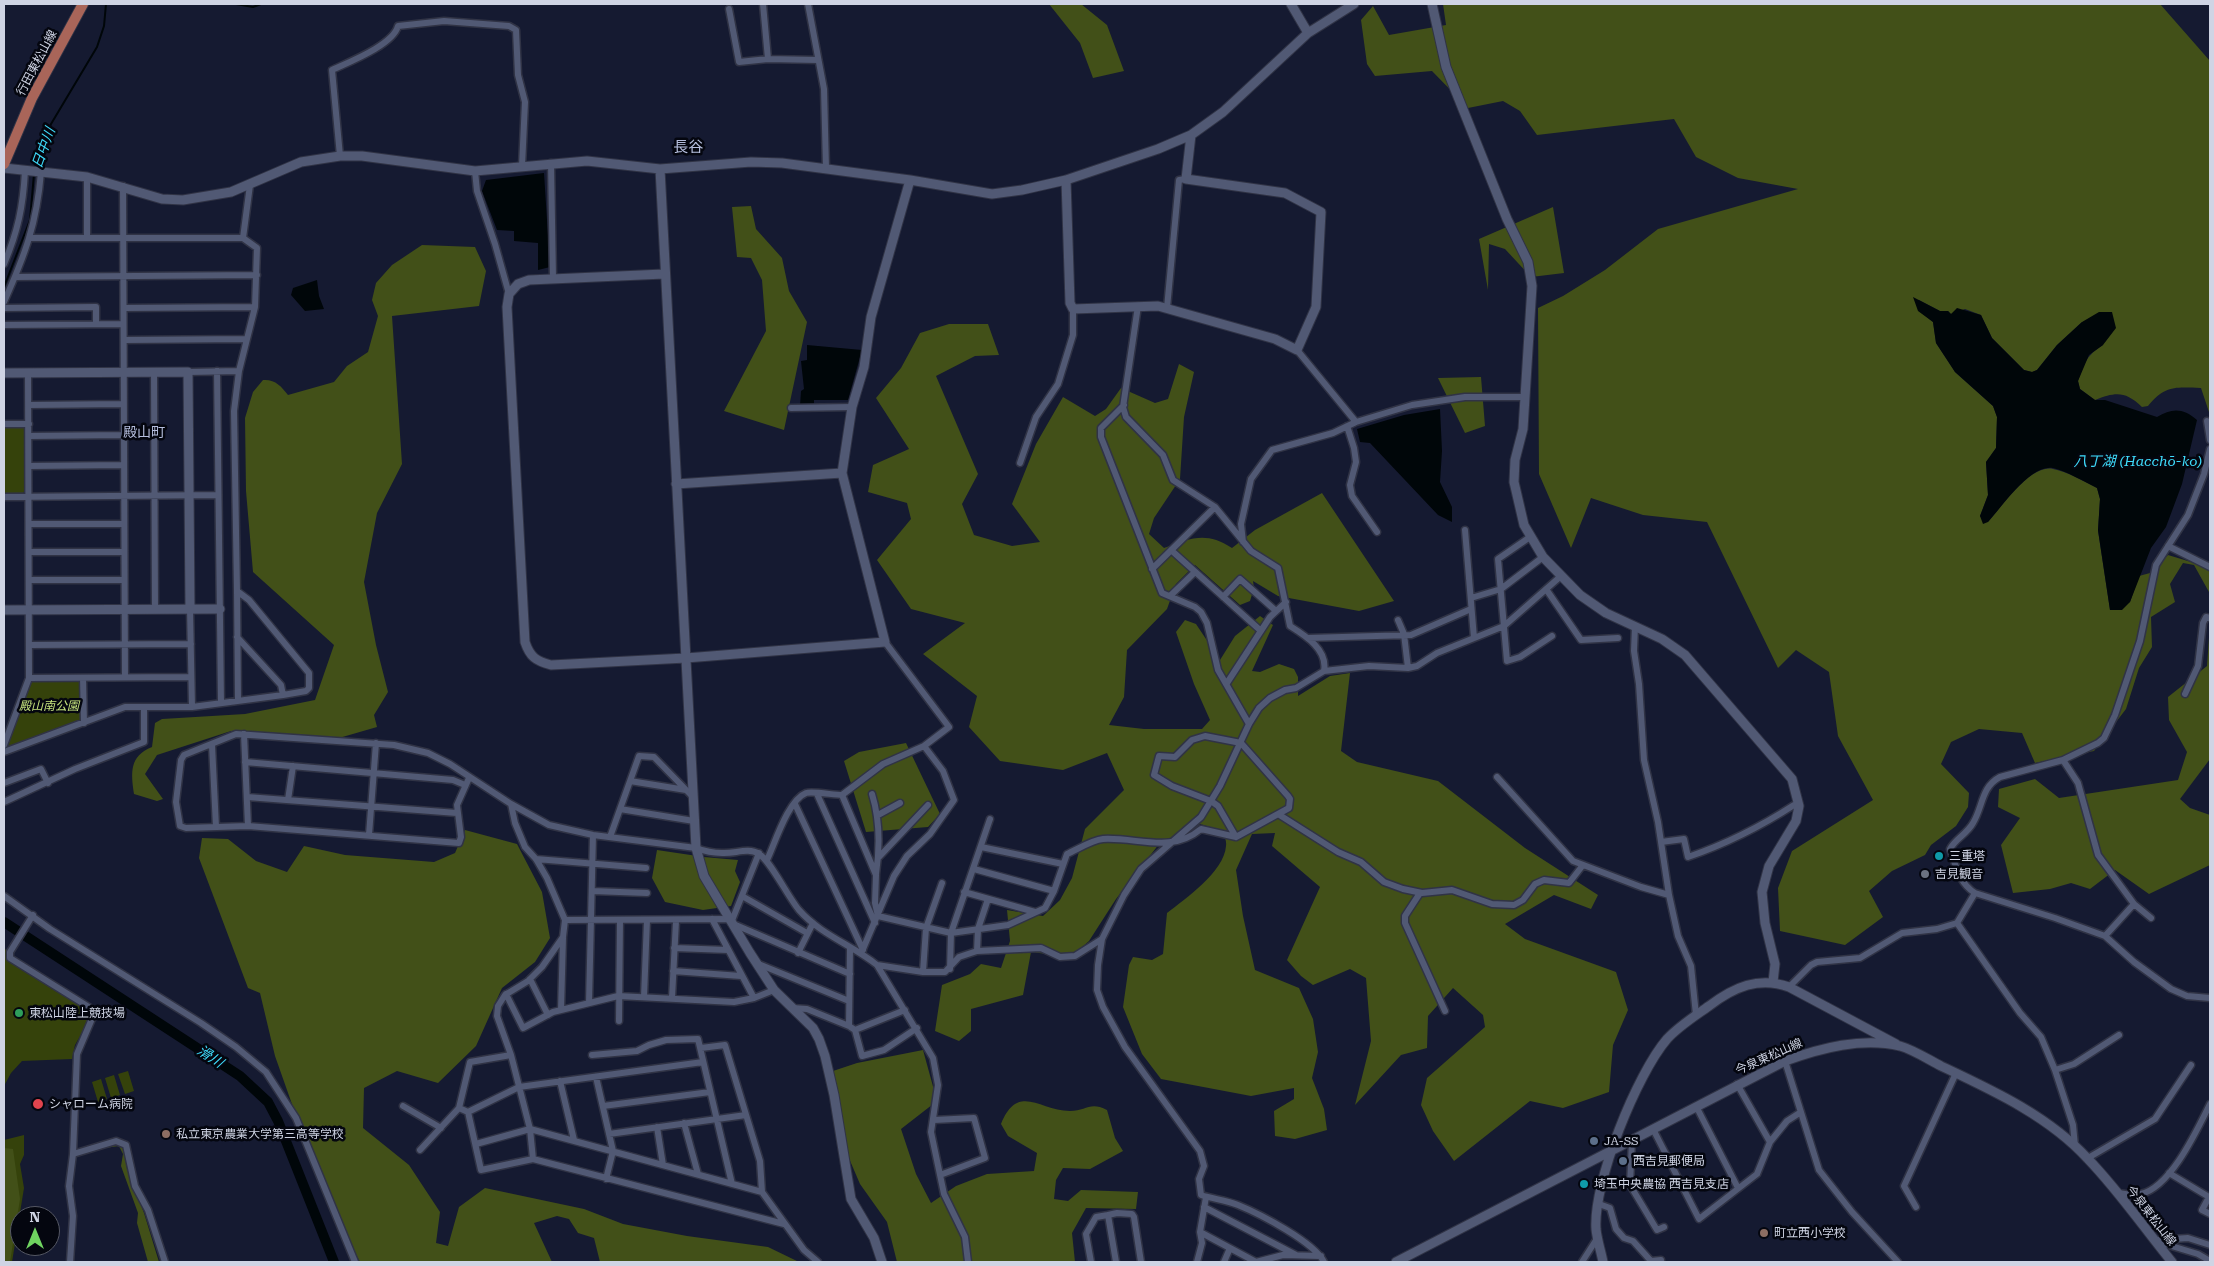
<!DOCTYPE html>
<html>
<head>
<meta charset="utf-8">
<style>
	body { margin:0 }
	#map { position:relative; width:2214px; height:1266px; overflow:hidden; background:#151a31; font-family:"Roboto Serif",serif }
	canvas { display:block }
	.frame { position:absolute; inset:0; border:5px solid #cfd4e4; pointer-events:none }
	.north { position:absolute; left:10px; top:1206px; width:50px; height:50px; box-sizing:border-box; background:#04060f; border:1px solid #555864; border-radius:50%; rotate:0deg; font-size:14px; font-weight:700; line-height:20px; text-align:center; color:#cfd4e4 }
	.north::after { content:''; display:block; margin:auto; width:18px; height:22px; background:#6fd360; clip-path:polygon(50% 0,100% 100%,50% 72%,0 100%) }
</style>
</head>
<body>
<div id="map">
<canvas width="2214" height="1266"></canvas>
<div class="frame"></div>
<div class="north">N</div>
</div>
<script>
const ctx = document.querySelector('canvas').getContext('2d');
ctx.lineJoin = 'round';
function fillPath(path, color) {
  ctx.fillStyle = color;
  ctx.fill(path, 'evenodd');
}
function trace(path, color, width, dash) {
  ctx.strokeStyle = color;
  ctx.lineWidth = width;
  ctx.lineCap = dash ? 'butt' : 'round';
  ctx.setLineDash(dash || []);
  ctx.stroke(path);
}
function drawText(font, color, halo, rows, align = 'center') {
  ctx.font = font + ' "Roboto Serif","Noto Sans JP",serif';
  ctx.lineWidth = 5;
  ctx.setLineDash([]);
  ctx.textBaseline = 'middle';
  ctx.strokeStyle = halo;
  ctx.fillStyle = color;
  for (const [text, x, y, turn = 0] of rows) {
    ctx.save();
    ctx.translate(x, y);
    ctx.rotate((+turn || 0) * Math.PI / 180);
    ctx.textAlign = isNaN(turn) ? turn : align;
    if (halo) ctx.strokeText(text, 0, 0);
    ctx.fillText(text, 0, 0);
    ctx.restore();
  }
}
fillPath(new Path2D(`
	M4 425 26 426 25 491 23 493H4Z
	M78 679 81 681V719L79 722 8 748 6 745 32 680Z
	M4 948 6 950 9 961 87 1010 91 1017 75 1045 72 1059 22 1061 11 1073 4 1086Z
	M128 1071 134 1091 125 1094 118 1074Z
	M114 1075 120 1095 111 1098 105 1078Z
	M101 1079 107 1099 98 1102 92 1082Z
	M24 1135V1155L20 1164 24 1188 12 1262H4V1140Z`), '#35420b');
fillPath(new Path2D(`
	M1049 4H1081L1107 25 1124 71 1093 78 1080 43Z
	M1443 4H2160L2210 61V415L2201 388C2175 387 2165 385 2148 406L2142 407C2125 391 2116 392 2095 400L2080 389 2078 381C2085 362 2086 356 2103 345L2082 322 2057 345 2037 370 2032 372 2024 370 1992 338 1981 315 1965 309 1951 314 1948 311H1940L1919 300 1918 310 1933 322 1936 343 1955 372 1993 406 1997 417 1996 448 1986 462 1988 495 1980 516 1988 522C2002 507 2030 464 2053 469 2066 471 2085 482 2097 488L2100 499 2098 531 2110 610 2130 602 2139 576 2150 573 2168 555 2201 565 2210 572V600L2209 592 2194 565 2183 563 2170 584 2175 602 2151 617 2152 647 2139 668 2126 709 2094 751 2035 763 2022 733 1979 729 1951 742 1941 764 1969 793 1968 807 1956 826 1931 845 1925 855 1892 871 1869 891 1883 917 1845 945 1780 931 1778 888 1792 851 1873 800 1838 736 1829 672 1796 650 1778 668 1707 522 1643 515 1591 498 1571 548 1539 474 1538 308 1563 296 1605 270 1658 229 1798 189 1738 178 1696 157 1674 119 1537 135 1520 111 1503 101 1468 108 1432 71 1375 76 1367 64 1361 20 1373 6 1389 35 1446 25Z
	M751 206 756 229 782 258 789 291 807 322 784 430 724 411 766 331 762 280 751 258 737 257 732 207Z
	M1553 207 1564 273 1531 277 1505 249 1489 244 1488 290 1479 239Z
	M422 245 475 247 486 271 479 306 392 316 402 464 377 513 364 582 376 645 388 692 374 715 377 727 339 738 231 731 157 755 145 774 163 799 157 801 134 794C131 773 129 756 152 747L155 723 162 719 245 714 315 700 334 645 253 572 246 491 245 418 253 392 263 380C275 379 281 386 288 395L334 382 347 366 368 352 378 316 372 300 376 283 392 265Z
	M949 324H988L999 355 975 356 936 376 978 474 962 504 974 535 1012 546 1040 542 1012 504 1036 444 1063 397 1095 416 1106 409 1121 388 1155 403 1168 399 1179 364 1194 372 1184 417 1180 479 1154 518 1149 534 1164 548C1191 538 1206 531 1232 548L1255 530 1322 493 1394 601 1359 611 1278 596 1253 581 1254 588 1250 601 1240 605 1195 565 1176 584 1167 609 1127 650 1124 697 1109 725 1144 729H1202L1210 720 1194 684 1176 632 1185 620 1196 624 1220 660 1235 636 1260 616 1273 625 1252 671 1260 672 1279 664 1294 669 1298 677V696L1330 676 1350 673 1341 751 1357 762 1438 781 1525 848 1598 895 1591 909 1554 895 1505 924 1525 939 1616 972 1628 1010 1613 1045 1609 1092 1563 1108 1530 1101 1454 1161 1433 1131 1421 1105 1427 1078 1485 1027 1483 1015 1453 988 1428 1016 1427 1048 1401 1055 1355 1105 1371 1041 1366 978 1350 969 1313 985 1301 976 1287 960 1320 887 1272 846 1275 833 1252 834 1236 870 1243 916 1255 970 1299 988 1313 1019 1318 1052 1312 1078 1324 1109 1327 1130 1295 1139 1275 1136 1274 1111 1294 1099V1088L1251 1096 1161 1079 1142 1054 1123 1007 1129 965 1133 957 1152 960 1163 954 1167 913C1185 899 1224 872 1226 846 1227 842 1224 835 1223 831L1200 824 1183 839H1163L1116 899 1089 941 1071 957 1031 952 1023 995 971 1009V1031L959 1041 935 1031 942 985 970 974 981 964 1001 968 1010 941 1007 910 1043 916 1060 900 1072 878 1085 829 1124 790 1107 753 1063 770 1000 761 969 727 977 696 923 654 965 623 911 609 877 560 911 519 907 503 868 492 873 465 909 449 876 398 901 368 920 333Z
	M1481 377 1485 426 1465 433 1438 378Z
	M2210 623V759L2180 799 2190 808 2210 815V865L2149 894 2115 870 2090 889 2071 883 2050 889 2013 893 2001 845 2020 818 1998 807 1999 789 2035 779 2059 798 2178 780 2187 752 2169 720 2168 697 2207 666Z
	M906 743 940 814 928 827 866 832 844 761 859 752Z
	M465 830 517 844 542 892 550 938 535 962 502 988 476 1046 438 1083 397 1071 364 1088 363 1128 409 1165 440 1212 436 1243 448 1246 459 1207 485 1188 584 1209 623 1224 687 1236 768 1247 799 1262H600L594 1238 578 1233 569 1219 557 1216 534 1223 552 1262H360L323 1192 275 1056 260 993 248 988 199 858 202 838 228 839 256 861 287 872 304 846 345 855 434 862 455 853Z
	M657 850 704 857 738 860 735 871 740 882 731 906 703 910 665 902 652 878Z
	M923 1050 937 1101 901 1129 916 1174 931 1203 956 1186 987 1174 1034 1171 1037 1153 1008 1136 1001 1124C1018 1082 1040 1111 1070 1111 1086 1111 1090 1101 1107 1110L1115 1138 1123 1151 1090 1169 1063 1168 1056 1180 1054 1199 1068 1201 1081 1190 1138 1192 1136 1209 1086 1208 1072 1233 1075 1262H897L887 1222 860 1184 848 1156 833 1071 857 1063Z
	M113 1144 124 1146 127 1169 144 1213 159 1262H148L137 1223 138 1213 121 1166 123 1154 119 1146 105 1148V1146Z
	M4 1148 13 1149 20 1199 10 1262H4Z`), '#425018');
fillPath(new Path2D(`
	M544 173 550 267 538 270V243L514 241V231L497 230 482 191 486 180Z
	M317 280 319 296 324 309 305 311 291 295 293 288Z
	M1913 297 1940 311H1948L1951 314 1957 308 1981 315 1992 338 2024 370 2032 372 2037 370 2057 345 2082 322 2099 312H2112L2116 328 2103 345 2089 355 2078 381 2080 389 2095 400H2105L2157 417C2172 408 2183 408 2197 420L2182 484 2166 527 2151 548 2130 602 2122 610H2110L2098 530 2100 499 2097 488C2085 482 2066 471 2053 468 2030 464 2002 507 1988 522L1983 524 1980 516 1988 495 1986 462 1996 448 1997 417 1993 406 1955 372 1936 343 1933 322 1918 311Z
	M807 345 862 350 848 400H814V405L800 406 801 391 804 389 801 361 807 360Z
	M1440 409 1442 451 1440 482 1452 507V522L1438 515 1370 443 1360 442 1357 429 1404 415Z`), '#000609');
trace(new Path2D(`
	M236 4 253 7 261 4
	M35 167 51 124 97 47 104 26 106 4
	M4 287 30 220 34 174`), '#000609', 2);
trace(new Path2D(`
	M4 922 240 1076 268 1102 278 1121 334 1262`), '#000609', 10);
const street = new Path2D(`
	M763 4 768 59 818 60
	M808 4 824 89 826 168
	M729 9 739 62 768 59
	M340 156 332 70C349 62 393 45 398 26L444 21 509 26 516 30 518 75 525 102 522 166
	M551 163 553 278
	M475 171 477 191 495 244 509 294
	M123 186 125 677
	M87 237V177
	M31 238H243
	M4 264C18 231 23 207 25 171
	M15 277 257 275
	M4 302C25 255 37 223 41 172
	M1138 306 1123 407 1126 417 1163 455 1173 480 1215 507 1251 551 1278 568 1290 626C1306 636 1328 650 1324 671
	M4 308 96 307V324
	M124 308 255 307
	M1167 308 1179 180 1186 179
	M4 325 123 324
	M124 340 247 339
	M1297 350 1356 422
	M217 371 221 703
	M154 372 155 609
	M188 372 239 371
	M29 405 123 404
	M1124 405 1101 428V437L1162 593 1195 607 1201 612 1207 623 1218 670 1249 724
	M791 408 852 407
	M2207 421 2210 440
	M4 424H29
	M1347 426 1354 448 1356 462 1350 485 1352 496 1377 532
	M29 436 123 435
	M2210 449 2204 474 2188 515 2156 565 2140 641 2115 715 2104 738 2098 743 2063 760 2000 777C1981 787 1983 807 1973 823 1967 834 1955 839 1950 849 1956 866 1959 883 1975 893L2055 918 2105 936 2134 962 2171 989 2187 996 2210 998
	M1020 463 1036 417 1058 384 1073 335V309
	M29 466 123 465
	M4 497 218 495
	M29 524H124
	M1465 530 1474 638
	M1530 537 1498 559 1507 661 1520 657 1552 636
	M1243 542 1241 524 1251 479 1272 450 1333 433 1356 422 1412 405 1465 397H1525
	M2168 546 2210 567
	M1171 550 1261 631
	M29 552H124
	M1152 569 1215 507
	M29 580H124
	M1546 589 1581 640 1618 638
	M237 591 238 701
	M1170 596 1195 572
	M1223 597 1240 579 1276 611
	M1471 598 1501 589 1543 557
	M190 609 192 707
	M1398 620 1404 634 1408 668
	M1635 626 1634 651 1639 684 1644 760 1658 822 1669 895 1678 936 1691 966 1696 1015
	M237 637 281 685 283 695
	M1308 638 1411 635 1471 609
	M30 645 191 644
	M29 678 191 677
	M83 678 84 723
	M1227 683 1270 617 1286 602
	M2185 694 2198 666 2203 623 2206 617 2210 618
	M244 734 248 826
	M1205 736 1241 743 1288 796 1290 799 1289 808 1236 837 1218 806 1211 801 1172 786 1154 775 1159 756 1175 757 1192 740Z
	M4 745 29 678 28 373
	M212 745 216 827
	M4 752 125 707H192L283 695 306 691 309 688V673L249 600 237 591 234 411 239 371 255 307 257 248 243 238 250 185
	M2063 760 2078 783 2098 855 2134 904 2105 936
	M245 762 453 780 465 785
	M1497 777 1573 861 1641 887 1669 895
	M469 778 457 805 461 837 459 843 248 826 186 828 180 826 176 802 181 760 184 755 236 734 394 745 428 753 450 764 511 804 549 825 593 835 696 848C704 851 713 853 722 853 735 854 748 847 759 854 770 860 788 897 799 910 821 935 852 945 877 965L933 1058 938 1085 931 1132 944 1194 965 1237 968 1262
	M630 781 686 790
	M4 783 41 769 48 783
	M817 794 875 923
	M872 794C880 820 880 847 876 874
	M842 795 876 875 875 903 878 916 951 933 1008 925 1045 908 1054 891 1067 854C1078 849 1092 840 1103 839 1138 837 1171 854 1201 829L1236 837
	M247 797 457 813
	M288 800 293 766
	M4 802 75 769 144 742V708
	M511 804 515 823 525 847 536 859 547 878 565 920 563 937 542 967 528 981 505 995 498 1006 497 1016 511 1055 530 1129 533 1159
	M795 804 863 950
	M620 809 694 821
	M1278 814 1338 852 1361 862 1384 882 1403 889 1422 893 1452 890 1492 904 1514 905 1523 900 1535 884 1544 880 1569 883 1583 865
	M878 815 900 803
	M369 835 376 743
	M610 837 639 756 654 757 693 797
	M1661 842 1684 839 1688 857C1726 844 1760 827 1794 805L1799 806
	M981 847 1063 864
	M759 853 731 923 850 974
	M879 857 928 805
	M536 859 646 868
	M767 860C775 843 788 800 806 793 812 791 834 795 842 795L883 764 924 746 949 727 885 642
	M974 869 1054 891
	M592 891 647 893
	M964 892 1035 912
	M1420 893 1405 916V923L1445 1011
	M4 896 50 929 201 1023 236 1047 266 1072 296 1118 355 1262
	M742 896 807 933
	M2134 904 2151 918
	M33 915 10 952V958L92 1009 94 1014 77 1054 73 1154 69 1186 73 1216 70 1262
	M712 919 754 998
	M565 920 729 919
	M1957 923 2020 1013 2041 1037 2055 1070 2073 1125 2075 1146
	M674 948 728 950
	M863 949 894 876 907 856 930 834 954 800 943 771 924 746
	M977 951 978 929 988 899
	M798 953 813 923
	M756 963 849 1001
	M877 965 923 972H945L959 957 977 951 1041 948 1060 957 1075 956 1102 939
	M950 969 951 933 990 819
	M673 971 741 976
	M923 972 926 928 942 883
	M530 979 548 1015
	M1789 987 1811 965 1817 962 1860 958 1902 933 1937 929 1957 923 1975 893
	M506 994 523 1028 553 1012 618 996 734 1002 754 998 774 990
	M644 997 647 920
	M672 998 676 921
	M589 1003 593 835
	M792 1008 807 1009 849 1026 855 1030 862 1056 884 1050 917 1028
	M561 1010 563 938
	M619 1021 620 920
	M849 1026 850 949
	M855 1030 905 1010
	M701 1048 725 1045 760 1161 762 1192 804 1250 818 1262
	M592 1055 637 1051 649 1045 666 1040 698 1039 732 1184
	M1785 1061 1819 1170 1852 1212 1898 1262
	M2055 1070 2074 1064 2119 1035
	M596 1077 613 1151 606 1179
	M560 1081 574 1140
	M1737 1084 1770 1142
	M403 1106 441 1128
	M603 1106 710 1092
	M1696 1106 1738 1188
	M459 1108 468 1112 481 1170 533 1159 784 1224
	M468 1112 519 1087 703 1062
	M934 1120 974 1118 985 1158 940 1175
	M684 1123 698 1174
	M657 1127 663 1165
	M1653 1129 1699 1219 1757 1174 1770 1142 1787 1121 1801 1112
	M609 1134 746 1115
	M1632 1140 1630 1185 1657 1230 1664 1227
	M476 1144 530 1129 762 1192
	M420 1150 459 1108 470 1062 511 1055
	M73 1154 116 1141 126 1145 135 1186 148 1210 165 1262
	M2088 1158 2155 1119 2191 1065
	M2169 1173 2209 1197 2202 1210 2210 1214
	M2118 1193C2125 1194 2134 1196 2141 1194 2171 1187 2197 1130 2210 1104
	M1206 1197 1200 1232 1256 1262 1283 1255 1321 1256
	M1599 1204 1610 1208 1616 1229 1624 1238 1633 1241 1651 1261 1661 1260
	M1204 1207 1296 1255
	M1916 1207 1904 1186 1956 1073
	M2158 1240 2188 1238 2210 1245
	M2155 1241 2198 1254 2210 1261
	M1091 1262 1086 1234 1096 1217 1108 1215
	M1116 1262 1108 1215 1117 1213 1132 1214 1134 1217 1141 1262
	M1197 1262 1202 1243 1200 1232
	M1224 1262 1230 1248
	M1324 1262C1314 1242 1260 1214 1238 1205 1226 1200 1213 1199 1201 1195L1199 1179 1204 1166 1200 1151 1125 1047 1103 1007 1097 990 1098 965 1102 939 1124 895 1141 869 1201 817 1220 786 1249 724 1259 708 1270 698 1285 690 1296 688 1324 671 1369 666 1408 668 1417 666 1437 653 1504 626 1561 576
	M1582 1262 1598 1237`);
const secondary = new Path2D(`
	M1291 4 1308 33
	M1432 4 1446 67 1507 219 1528 262 1532 286 1523 429 1515 460 1514 482 1524 525 1543 557 1580 595 1606 613 1662 639 1685 655 1792 779 1799 806 1796 821 1769 866 1762 892 1765 923 1775 964 1773 982
	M4 168 87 177 162 199 183 200 231 192 301 162 340 156H362L475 171 587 161 660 169 751 162 782 163 910 180 992 194 1022 190 1066 180 1158 149 1191 135 1223 112 1308 33 1354 4
	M660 169 696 848 704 876 750 953 774 990 813 1028 819 1039 825 1056 834 1095 851 1199 874 1238 882 1262
	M1066 180 1070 303 1073 309 1158 306 1275 339 1297 350 1316 307 1321 212 1285 193 1186 179 1191 135
	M664 274 529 280 518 284 509 294 507 307 525 642C530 657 536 661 551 665L686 658 885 642 842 473 852 407 864 367 871 317 910 180
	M4 373 188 372 190 609
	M676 484 842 473
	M4 610 220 609
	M1396 1262 1785 1061C1821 1048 1862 1037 1900 1046 1914 1050 1929 1060 1941 1066 1992 1090 2049 1116 2088 1159 2119 1191 2144 1228 2172 1262
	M1603 1262C1601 1251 1597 1240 1596 1229 1593 1182 1637 1074 1667 1039 1679 1026 1695 1016 1709 1006 1734 987 1759 976 1789 987L1896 1044`);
const primary = new Path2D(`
	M4 164 32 98 83 4`);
trace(street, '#303345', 9);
trace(secondary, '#303345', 11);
trace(primary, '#303345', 12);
trace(street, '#515974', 6);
trace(secondary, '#515974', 9);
trace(primary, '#a96559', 10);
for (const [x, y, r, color] of [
	[1939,856,5,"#0f9aa8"],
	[1925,874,5,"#6b7280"],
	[19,1013,5,"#2e9e5b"],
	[38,1104,6,"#e0444e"],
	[166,1134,5,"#8d6e63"],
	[1594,1141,5,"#5c6f8a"],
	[1623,1161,5,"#5c6f8a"],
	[1584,1184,5,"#0f9aa8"],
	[1764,1233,5,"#8d6e63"]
]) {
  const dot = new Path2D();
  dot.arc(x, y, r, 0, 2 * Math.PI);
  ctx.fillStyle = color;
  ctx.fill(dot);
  trace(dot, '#04060f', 2);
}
drawText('12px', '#cfd4e4', '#04060f', [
	["行田東松山線",37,63,-62],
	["今泉東松山線",1769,1057,-24],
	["今泉東松山線",2151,1216,52]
]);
drawText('italic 12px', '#c6e47e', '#04060f', [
	["殿山南公園",49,706]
]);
drawText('12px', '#cfd4e4', '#04060f', [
	["三重塔",1949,856],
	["吉見観音",1935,874],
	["東松山陸上競技場",29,1013],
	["シャローム病院",49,1104],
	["私立東京農業大学第三高等学校",176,1134],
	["JA-SS",1604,1141],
	["西吉見郵便局",1633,1161],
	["埼玉中央農協 西吉見支店",1594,1184],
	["町立西小学校",1774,1233]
], 'left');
drawText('italic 14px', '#3edbfb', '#04060f', [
	["日中川",44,148,-70],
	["八丁湖 (Hacchō-ko)",2138,462],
	["滑川",210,1057,33]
]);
drawText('14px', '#b5bedd', '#04060f', [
	["殿山町",144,433]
]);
drawText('15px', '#b5bedd', '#04060f', [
	["長谷",688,148]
]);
</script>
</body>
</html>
